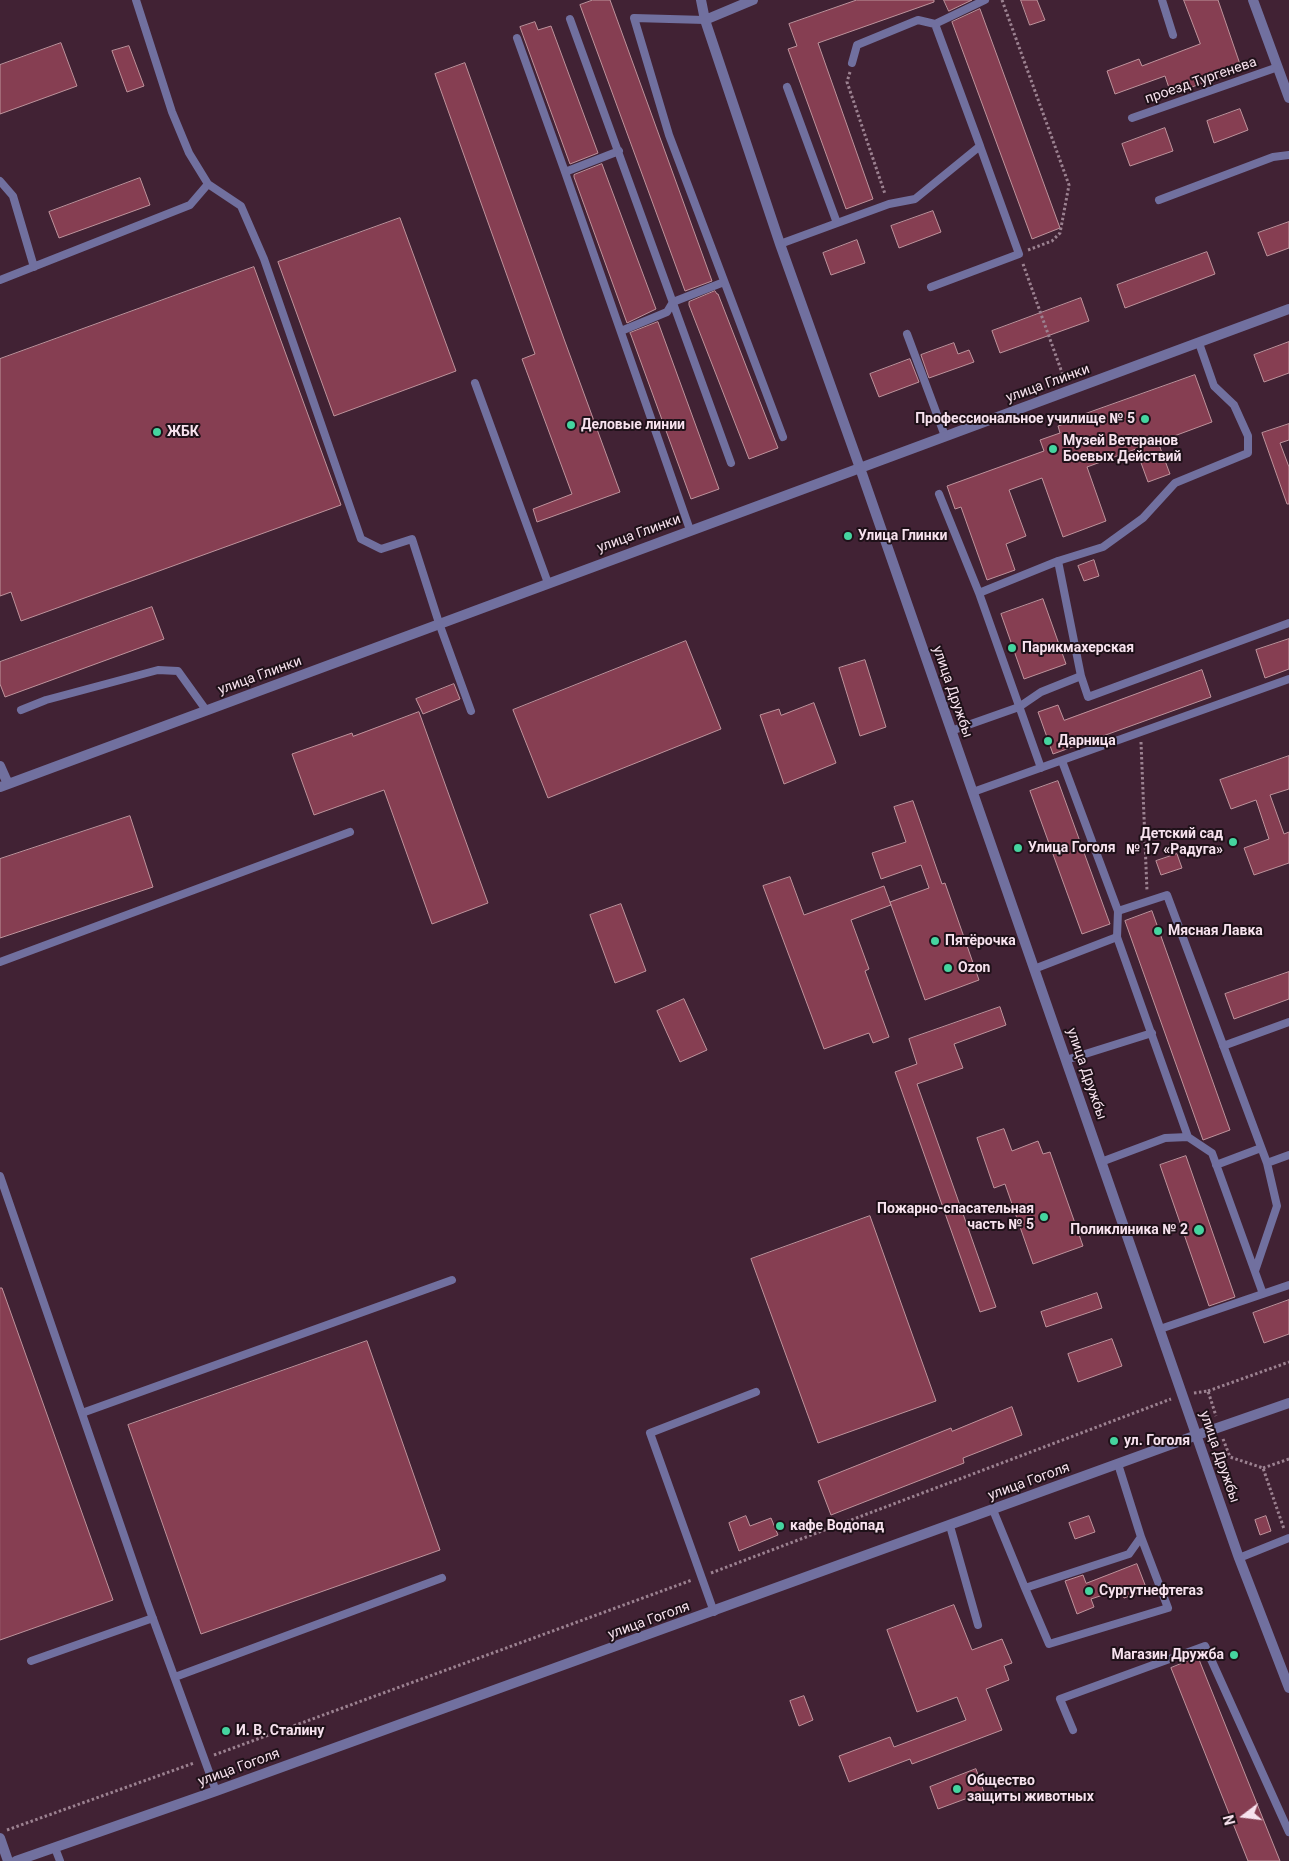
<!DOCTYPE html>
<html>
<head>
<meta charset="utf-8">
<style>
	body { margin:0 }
	#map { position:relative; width:1289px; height:1861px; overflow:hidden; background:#412234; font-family:Roboto,sans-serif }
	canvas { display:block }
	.north { position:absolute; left:1219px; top:1791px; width:50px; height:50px; -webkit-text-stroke:4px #1f1119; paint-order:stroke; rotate:255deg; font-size:14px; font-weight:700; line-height:20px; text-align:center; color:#f7e2ee }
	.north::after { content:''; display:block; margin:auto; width:18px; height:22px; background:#f7e2ee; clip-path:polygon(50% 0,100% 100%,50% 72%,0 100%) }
</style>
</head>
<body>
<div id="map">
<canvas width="1289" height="1861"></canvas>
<div class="north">N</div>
</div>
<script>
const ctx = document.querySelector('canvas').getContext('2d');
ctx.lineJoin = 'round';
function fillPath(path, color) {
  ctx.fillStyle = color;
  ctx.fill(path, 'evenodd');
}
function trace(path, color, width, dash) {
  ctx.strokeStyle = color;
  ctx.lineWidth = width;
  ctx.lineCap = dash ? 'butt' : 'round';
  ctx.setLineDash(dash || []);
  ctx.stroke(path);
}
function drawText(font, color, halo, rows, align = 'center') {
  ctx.font = font + ' Roboto,sans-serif';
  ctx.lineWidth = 4;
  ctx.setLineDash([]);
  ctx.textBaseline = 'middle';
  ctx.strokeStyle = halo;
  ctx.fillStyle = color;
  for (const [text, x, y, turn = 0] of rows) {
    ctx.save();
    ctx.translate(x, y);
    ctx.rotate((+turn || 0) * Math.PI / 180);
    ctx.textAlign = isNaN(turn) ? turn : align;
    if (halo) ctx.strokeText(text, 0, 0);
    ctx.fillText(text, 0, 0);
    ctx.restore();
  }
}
const building = new Path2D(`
	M593 0H610L712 281 685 291 580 5Z
	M857 0H934V2L818 43 873 199 846 209 788 49 797 46 789 24Z
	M944 0H972L949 11Z
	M1021 0H1037L1045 20 1030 25Z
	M1184 0H1218L1242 70 1171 94 1165 76 1115 94 1107 71 1139 59 1142 66 1200 44Z
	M980 9 1060 228 1032 239 952 22Z
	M535 22 538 30 551 26 598 153 570 164 520 27Z
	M61 43 77 86 0 114V65Z
	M129 46 144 86 127 92 112 51Z
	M465 63 564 339 620 492 537 522 533 509 572 494 522 359 535 354 435 74Z
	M1240 109 1248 130 1214 143 1207 121Z
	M1165 128 1173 151 1130 166 1122 144Z
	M602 164 656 309 627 323 574 177V175Z
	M140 178 150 205 59 238 49 212Z
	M933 211 941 232 899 248 891 226Z
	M400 218 456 371 334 416 278 262Z
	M1289 222V248L1267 256 1258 233Z
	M857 240 865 263 831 275 823 253Z
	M1207 252 1215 274 1125 308 1117 285Z
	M254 267 341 505 21 621 11 592 0 596V359Z
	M715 291 717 294H718L778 448 749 459 689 305V302Z
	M1081 298 1089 321 1000 353 992 331Z
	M658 322 719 489 691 499 631 335 630 333Z
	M1289 342V373L1264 382 1254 355Z
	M954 343 958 354 969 350 974 362 929 378 921 355Z
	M910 359 919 382 879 397 870 374Z
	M1195 375 1212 422 1158 442 1170 474 1148 482 1136 449 1087 467 1106 521 1063 537 1042 478 1009 490 1026 536 1006 544 1015 570 987 580 961 507 955 509 947 486 1044 451 1040 440 1060 433 1058 426 1078 419 1077 417Z
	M1289 424V440L1280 443 1289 467V504H1287L1262 433Z
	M1094 560 1099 576 1084 581 1078 566Z
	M1043 599 1066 664 1024 679 1001 614Z
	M152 607 164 639 5 697 0 684V662Z
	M1289 639V669L1265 678 1256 650Z
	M686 641 721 729 548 798 513 710Z
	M865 660 886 727 860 736 839 668Z
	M1202 670 1211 697 1053 754 1038 712 1058 705 1064 720Z
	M454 684 460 699 423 714 416 699Z
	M814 703 836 763 784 784 760 715 779 709 781 715Z
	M419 712 488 903 432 924 384 790 314 815 292 754 352 733 353 736Z
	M1289 756V789L1270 795 1284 834 1289 832V863L1254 875 1244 848 1269 839 1256 800 1231 809 1220 780Z
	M1058 781 1110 924 1082 934 1030 791Z
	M913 801 942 884 945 883 979 980 925 1000 890 902 929 888 921 865 881 879 872 853 906 842 894 807Z
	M130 816 153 887 0 938V859Z
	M1177 854 1182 868 1161 875 1156 861Z
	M790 877 804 915 884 886 891 905 851 920 869 969 865 971 889 1037 873 1043 869 1033 824 1049 763 886Z
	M621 904 646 971 615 983 590 915Z
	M1152 911 1230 1130 1203 1140 1125 921Z
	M1289 972V999L1234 1019 1225 994Z
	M684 999 707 1050 680 1062 657 1011Z
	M1000 1007 1006 1025 954 1044 963 1068 917 1084 996 1307 980 1312 895 1072 917 1064 909 1039Z
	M1004 1129 1012 1151 1038 1141 1043 1154 1050 1152 1083 1246 1033 1264 1005 1184 994 1188 977 1138Z
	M1186 1156 1235 1297 1209 1306 1160 1165Z
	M870 1216 936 1401 818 1443 751 1259Z
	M0 1288H2L113 1600 0 1640Z
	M1097 1293 1102 1308 1046 1327 1041 1312Z
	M1289 1300V1334L1264 1343 1253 1313Z
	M1112 1339 1122 1366 1078 1382 1068 1354Z
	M367 1341 440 1550 201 1634 128 1425Z
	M1012 1407 1022 1435 963 1458 964 1463 831 1515 818 1481 951 1428 952 1431Z
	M746 1516 750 1526 771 1518 778 1535 739 1551 729 1523Z
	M1089 1516 1095 1532 1075 1539 1069 1523Z
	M1266 1516 1271 1531 1260 1535 1255 1520Z
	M1137 1564 1147 1590 1124 1598 1121 1589 1091 1599 1094 1607 1077 1614 1065 1581 1083 1575 1086 1583Z
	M954 1605 972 1650 1002 1639 1012 1663 1004 1666 1009 1680 986 1689 1002 1730 912 1764 910 1759 849 1782 839 1756 890 1737 894 1747 966 1720 957 1697 917 1712 887 1630Z
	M1198 1657 1280 1861H1248L1171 1668Z
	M804 1696 813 1720 799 1726 790 1701Z
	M976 1769 984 1792 938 1809 930 1787Z`);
fillPath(building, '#863e52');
trace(building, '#be939c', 1);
trace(new Path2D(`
	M1002 0 1069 185 1060 233 1052 241 1028 250
	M850 72 847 82 885 194
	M1023 264 1065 381
	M1141 742 1147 891
	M1208 1391 1289 1362
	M1194 1393 1208 1391 1216 1416
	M1223 1439 1230 1457 1263 1468 1284 1529
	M1263 1468 1289 1459
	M711 1573 1171 1399
	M214 1755 692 1580
	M7 1830 194 1763`), '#9c8291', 3, [2.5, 2.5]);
trace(new Path2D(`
	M136 0 172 112 189 153 208 184 241 206 264 259 361 539 381 549 412 539 439 623 471 711
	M1162 0 1173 35
	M570 19 731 463
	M705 20 634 18 669 135 783 437
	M517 38 565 172 690 530
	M852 63 857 45 918 20 935 24 985 0
	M787 87 837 223
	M1132 118 1278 67
	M565 172 619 151
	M0 181 13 196 34 267
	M1159 200 1273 157 1289 155
	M780 244 889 204 915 199 980 146 935 24
	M0 280 190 205 208 184
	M931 287 1019 254 980 146
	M621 331 667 312 673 302 724 282
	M907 334 945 436
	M475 383 548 583
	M939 494 979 593 1041 768
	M1058 561 1081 676
	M979 593 1058 561 1103 547 1143 518 1175 483 1248 453V436L1234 405 1214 386 1199 343
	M21 710 46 700 158 670 178 671 206 710
	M951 731 1019 707 1041 692 1081 676 1088 697 1289 623
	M1062 761 1118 911 1117 937
	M973 792 1289 679
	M1118 911 1167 895 1267 1163 1277 1206 1255 1271
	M0 962 350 832
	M1034 969 1117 937 1188 1137
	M1223 1046 1289 1022
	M1066 1060 1152 1033
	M1101 1162 1165 1138 1188 1137 1212 1153 1263 1294
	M1267 1163 1289 1155
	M1216 1165 1261 1148
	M0 1176 148 1605 216 1791
	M1160 1329 1289 1285
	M82 1413 452 1280
	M993 1510 1025 1588 1129 1554 1141 1537 1118 1464
	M950 1526 978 1625
	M1239 1558 1289 1538
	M1025 1588 1049 1644 1168 1608 1141 1537
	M714 1612 650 1433 756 1392
	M31 1661 153 1618
	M175 1677 442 1578
	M1073 1730 1060 1699 1205 1646 1289 1832
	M55 1848 60 1861`), '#71709f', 8);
trace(new Path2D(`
	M1253 0 1289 98
	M705 20 753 0
	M0 766 8 784
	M0 787 860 468 780 244 705 20 701 0
	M0 1838 8 1861
	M16 1861 216 1791 1197 1435`), '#71709f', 10);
trace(new Path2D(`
	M1289 309 860 468 1239 1558 1289 1688
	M1197 1435 1289 1403`), '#71709f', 10);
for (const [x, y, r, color] of [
	[1145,419,5,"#45d49f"],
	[571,425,5,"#45d49f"],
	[157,432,5,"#45d49f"],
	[1053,449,5,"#45d49f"],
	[848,536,5,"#45d49f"],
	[1012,648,5,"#45d49f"],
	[1048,741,5,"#45d49f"],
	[1233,842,5,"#45d49f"],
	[1018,848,5,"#45d49f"],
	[1158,931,5,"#45d49f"],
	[935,941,5,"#45d49f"],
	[948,968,5,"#45d49f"],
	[1044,1217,5,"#45d49f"],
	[1199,1230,6,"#45d49f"],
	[1114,1441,5,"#45d49f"],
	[780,1526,5,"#45d49f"],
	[1089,1591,5,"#45d49f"],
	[1234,1655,5,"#45d49f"],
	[226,1731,5,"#45d49f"],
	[957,1789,5,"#45d49f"]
]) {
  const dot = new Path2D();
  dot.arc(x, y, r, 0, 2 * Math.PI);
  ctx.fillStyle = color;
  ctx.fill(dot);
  trace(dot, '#1f1119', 2);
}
drawText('14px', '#f7e2ee', '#1f1119', [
	["проезд Тургенева",1201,81,-19],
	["улица Глинки",1048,384,-20],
	["улица Глинки",639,534,-20],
	["улица Глинки",260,676,-20],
	["улица Дружбы",952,692,71],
	["улица Дружбы",1086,1074,71],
	["улица Дружбы",1219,1457,71],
	["улица Гоголя",1029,1482,-20],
	["улица Гоголя",649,1621,-20],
	["улица Гоголя",239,1768,-20]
]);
drawText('bold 14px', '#f7e2ee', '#1f1119', [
	["Профессиональное училище № 5",1135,419,"right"],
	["Деловые линии",581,425],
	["ЖБК",167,432],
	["Музей Ветеранов",1063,441],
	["Боевых Действий",1063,457],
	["Улица Глинки",858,536],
	["Парикмахерская",1022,648],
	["Дарница",1058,741],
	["Детский сад",1223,834,"right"],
	["№ 17 «Радуга»",1223,850,"right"],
	["Улица Гоголя",1028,848],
	["Мясная Лавка",1168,931],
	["Пятёрочка",945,941],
	["Ozon",958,968],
	["Пожарно-спасательная",1034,1209,"right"],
	["часть № 5",1034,1225,"right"],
	["Поликлиника № 2",1188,1230,"right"],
	["ул. Гоголя",1124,1441],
	["кафе Водопад",790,1526],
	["Сургутнефтегаз",1099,1591],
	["Магазин Дружба",1224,1655,"right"],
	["И. В. Сталину",236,1731],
	["Общество",967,1781],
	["защиты животных",967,1797]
], 'left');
</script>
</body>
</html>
